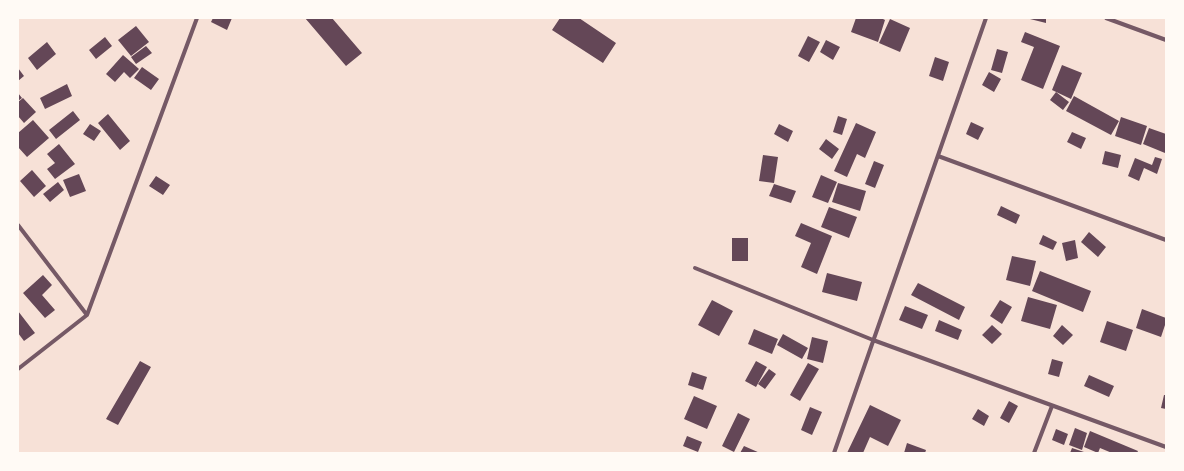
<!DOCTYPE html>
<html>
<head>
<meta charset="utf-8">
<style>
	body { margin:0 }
	#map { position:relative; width:1184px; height:471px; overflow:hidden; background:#f7e1d7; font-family:Arial,sans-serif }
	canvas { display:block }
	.frame { position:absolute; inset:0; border:19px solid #fffaf5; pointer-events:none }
</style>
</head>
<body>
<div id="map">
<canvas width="1184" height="471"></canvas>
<div class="frame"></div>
</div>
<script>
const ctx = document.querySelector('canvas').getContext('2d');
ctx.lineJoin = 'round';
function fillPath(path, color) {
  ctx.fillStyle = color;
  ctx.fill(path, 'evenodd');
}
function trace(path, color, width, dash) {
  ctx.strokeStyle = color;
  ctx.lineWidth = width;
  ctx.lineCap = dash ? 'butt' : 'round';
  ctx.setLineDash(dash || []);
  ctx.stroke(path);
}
fillPath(new Path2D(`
	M213 18H232L227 30 211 22Z
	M305 18H332L362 53 346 66Z
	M560 18H579L616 43 603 63 552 30Z
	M856 18H881L885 20 878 42 851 32Z
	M1026 18H1046V23Z
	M890 19 910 28 900 52 879 43Z
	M136 26 149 42 131 56 118 40Z
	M1025 32 1060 46 1043 89 1021 80 1034 47 1021 42Z
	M808 36 820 42 809 62 798 56Z
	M105 37 112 46 96 59 89 50Z
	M826 40 840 47 833 60 820 52Z
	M47 42 56 54 37 70 28 58Z
	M146 46 152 53 136 64 131 57Z
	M997 49 1008 52 1002 73 991 70Z
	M123 55 139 69 130 78 124 72 115 82 106 74Z
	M935 57 949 62 943 81 929 76Z
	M1062 65 1082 73 1071 99 1052 90Z
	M142 67 159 79 151 90 134 78Z
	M18 68 24 76 18 81Z
	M989 72 1001 79 994 92 982 85Z
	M67 84 72 96 45 109 40 98Z
	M1056 92 1069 102 1063 110 1050 100Z
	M18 93 22 98 18 101Z
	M1074 96 1119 121 1111 135 1066 111Z
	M23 98 36 112 24 123 18 116V102Z
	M73 111 80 120 56 139 49 130Z
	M108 114 130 141 120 150 98 123Z
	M838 116 847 119 842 135 833 132Z
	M1121 117 1147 126 1141 145 1115 136Z
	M33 120 49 138 27 157 18 147V133Z
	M971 122 984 128 978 140 966 134Z
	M856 123 876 132 865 158 857 154 847 177 834 171Z
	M90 124 101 131 94 141 83 134Z
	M779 124 793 131 788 142 774 134Z
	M1149 128 1166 134 1165 153 1143 144Z
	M1072 132 1086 138 1081 149 1067 142Z
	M826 139 839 149 832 159 819 149Z
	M59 144 75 164 55 179 47 169 55 163 47 154Z
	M1105 151 1121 155 1118 168 1102 164Z
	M763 155 778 157 774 183 759 181Z
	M1155 157 1162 159 1157 174 1144 168 1139 181 1128 176 1135 158 1152 165Z
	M874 161 884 165 875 188 865 184Z
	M32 170 46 186 34 197 20 181Z
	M79 174 86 191 70 197 63 180Z
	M821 175 837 182 828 203 812 197Z
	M156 176 170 185 163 195 149 186Z
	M58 182 64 190 50 202 43 194Z
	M838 183 866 191 860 211 832 202Z
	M774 184 796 191 791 203 769 196Z
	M1001 206 1020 215 1016 224 997 215Z
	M829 207 857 217 849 238 821 227Z
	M801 223 832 236 817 274 801 267 811 243 795 236Z
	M1089 232 1106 247 1098 257 1081 242Z
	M1043 235 1057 242 1053 250 1039 244Z
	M732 238H748V261H732Z
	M1075 240 1078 258 1066 261 1062 243Z
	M1012 256 1036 261 1030 286 1006 280Z
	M1040 271 1091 291 1083 312 1032 291Z
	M827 273 862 282 857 301 822 292Z
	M43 275 52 285 42 295 55 310 45 318 23 293Z
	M918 283 965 307 959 320 911 295Z
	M1028 297 1057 305 1050 329 1021 321Z
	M712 300 733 311 719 336 698 325Z
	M1000 300 1012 307 1002 324 990 316Z
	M905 306 928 315 922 329 899 320Z
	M1142 309 1166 318V322L1161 337 1136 328Z
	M18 311 35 333 24 341 18 333Z
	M939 320 962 330 958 340 935 331Z
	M1107 321 1133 330 1126 351 1100 342Z
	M992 325 1002 334 992 344 982 335Z
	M1062 325 1073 335 1063 345 1053 336Z
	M754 329 778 339 772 354 748 344Z
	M783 334 808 348 802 359 777 345Z
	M812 337 828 341 823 363 807 359Z
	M1052 359 1063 362 1059 377 1048 374Z
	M140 361 151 367 118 425 106 419Z
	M756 361 767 367 756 387 745 381Z
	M808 363 819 369 800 401 790 395Z
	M769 369 776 374 765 389 758 384Z
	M692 372 707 377 703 390 688 385Z
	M1089 375 1114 386 1109 397 1084 386Z
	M1164 395H1166V409L1161 408Z
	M694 396 717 406 707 429 684 419Z
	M1009 401 1018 406 1009 423 1000 418Z
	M870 405 901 420 888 446 870 437 863 453H847Z
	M810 407 822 412 812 435 801 430Z
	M978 409 989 416 984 426 972 419Z
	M738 413 750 419 734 452 722 446Z
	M1075 428 1087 433 1082 450 1069 445Z
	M1056 429 1068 434 1064 445 1052 440Z
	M1090 431 1138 451 1137 453H1112L1100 448 1098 453 1084 447Z
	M687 436 702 442 698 452 683 446Z
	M907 443 926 450 925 453H904Z
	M744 446 760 453H740Z
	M1072 448 1084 452 1083 453H1070Z`), '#644757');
trace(new Path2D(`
	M1106 18 1166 40
	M938 156 1166 240
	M18 225 87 315
	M695 268 873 340 1166 447
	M18 369 87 315 197 18
	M834 453 986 18
	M1034 453 1052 406`), '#755966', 4);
</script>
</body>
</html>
